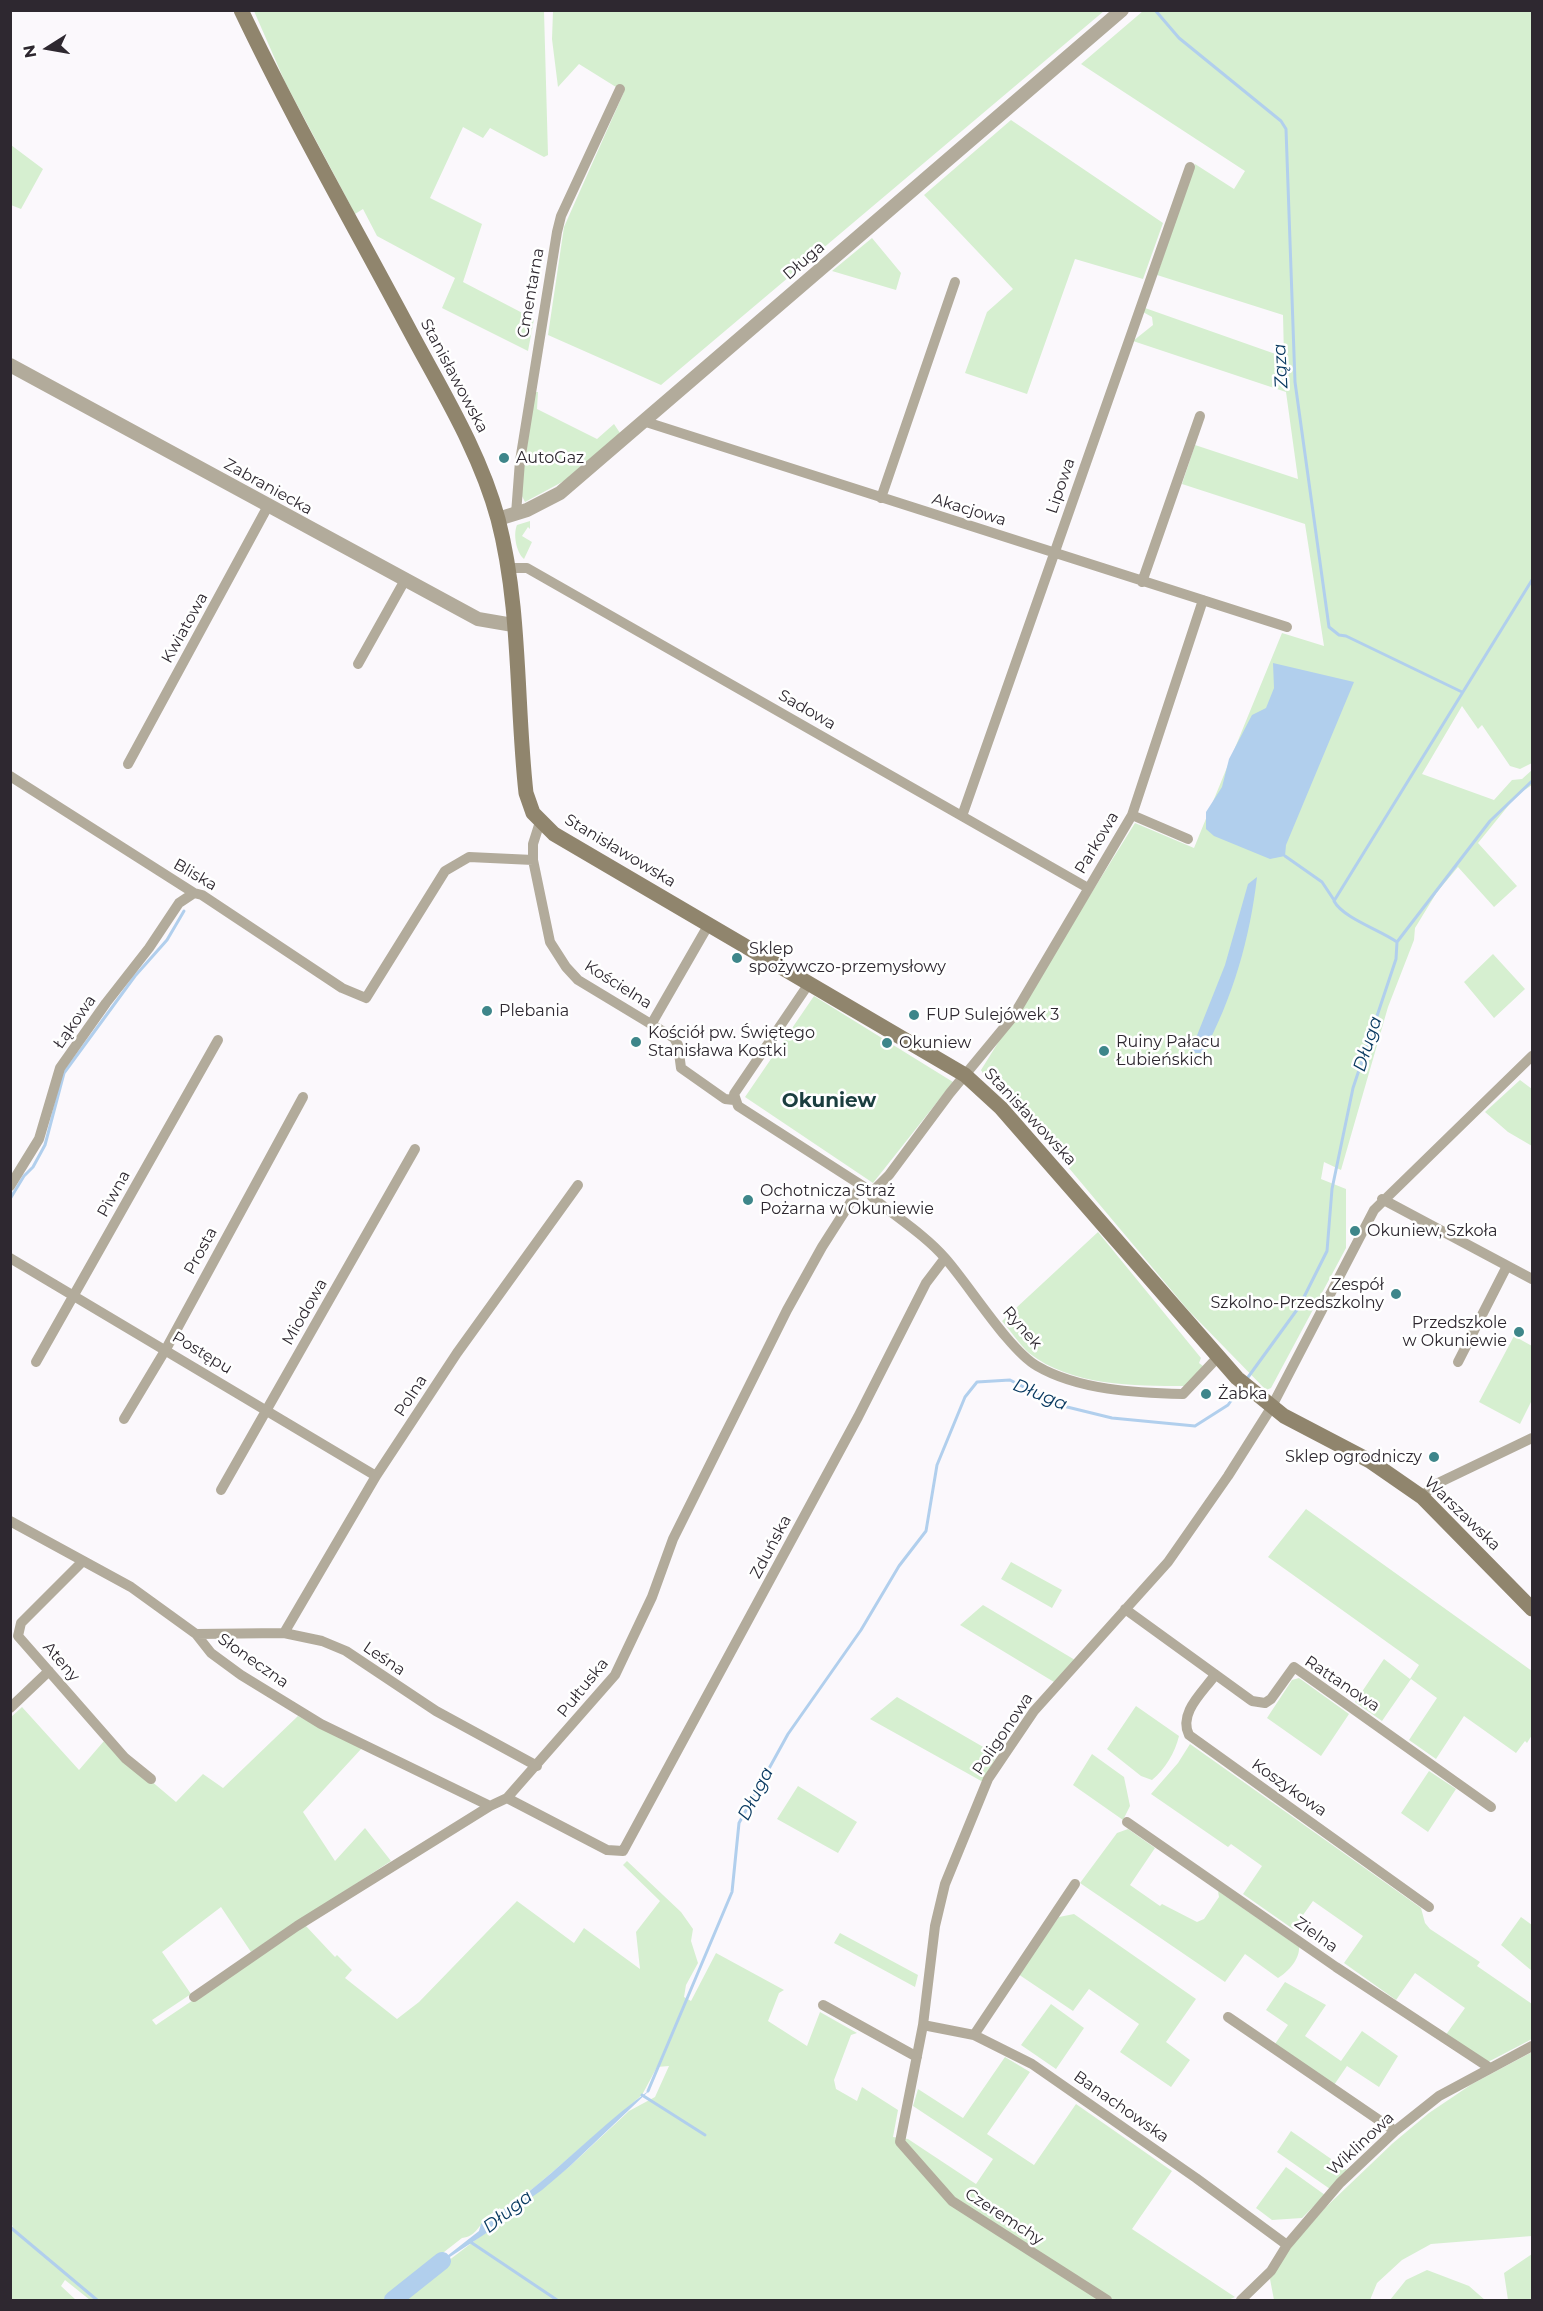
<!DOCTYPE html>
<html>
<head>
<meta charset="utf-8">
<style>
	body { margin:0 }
	#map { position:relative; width:1543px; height:2311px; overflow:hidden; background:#fbf8fc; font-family:Montserrat,sans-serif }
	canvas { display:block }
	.frame { position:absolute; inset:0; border:12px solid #2e2830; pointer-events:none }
	.north { position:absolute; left:18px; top:18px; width:60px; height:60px; -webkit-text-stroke:4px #fff; paint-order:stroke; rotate:259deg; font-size:16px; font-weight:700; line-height:24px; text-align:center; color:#2e2830 }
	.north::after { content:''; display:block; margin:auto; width:21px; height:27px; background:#2e2830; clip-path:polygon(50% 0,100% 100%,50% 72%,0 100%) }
</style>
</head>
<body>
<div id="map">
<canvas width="1543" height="2311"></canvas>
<div class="frame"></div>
<div class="north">N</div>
</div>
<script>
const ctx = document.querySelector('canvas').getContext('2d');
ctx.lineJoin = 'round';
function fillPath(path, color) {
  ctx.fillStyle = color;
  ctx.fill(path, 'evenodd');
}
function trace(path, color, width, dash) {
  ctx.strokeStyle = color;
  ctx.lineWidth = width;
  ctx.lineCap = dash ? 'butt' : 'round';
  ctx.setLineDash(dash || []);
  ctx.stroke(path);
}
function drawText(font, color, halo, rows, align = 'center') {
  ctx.font = font + ' Montserrat,sans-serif';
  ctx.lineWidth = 5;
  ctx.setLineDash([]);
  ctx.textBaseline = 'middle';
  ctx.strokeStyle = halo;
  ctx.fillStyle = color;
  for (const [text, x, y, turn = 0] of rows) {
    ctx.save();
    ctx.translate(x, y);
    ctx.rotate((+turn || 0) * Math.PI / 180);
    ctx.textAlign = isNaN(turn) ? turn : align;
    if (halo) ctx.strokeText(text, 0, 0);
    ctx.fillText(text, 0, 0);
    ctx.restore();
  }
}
fillPath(new Path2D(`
	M254 11H544L548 155 544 157 490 128 483 138 463 127 430 198 482 224 463 282 534 319 528 351 442 308 455 278 377 236 363 209 355 214 285 82Z
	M553 11H1104L661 385 548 335 564 227 624 92 579 64 558 87 552 39Z
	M1143 11H1532V763L1520 769 1510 766 1482 725 1478 729 1462 706 1422 774 1494 800 1512 780 1522 779 1532 770V785L1517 795 1478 843 1517 886 1494 907 1458 867 1437 892 1415 928 1414 940 1388 1007 1341 1170 1324 1162 1321 1179 1346 1189V1248L1271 1388 1266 1390 1188 1310 1063 1161 1045 1132 1008 1094 985 1077 981 1070 1135 823 1194 848 1282 633 1324 646 1305 524 1182 484 1195 445 1298 479 1286 392 1133 341 1153 325 1152 317 1143 312 1145 308 1284 357 1283 315 1157 275 1195 164 1234 189 1245 171 1081 64Z
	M1011 120 1163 223 1143 279 1075 259 1027 394 965 373 987 312 1013 289 924 195Z
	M11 145 43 169 21 209 11 205Z
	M872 238 901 273 896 290 832 271Z
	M535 392H538L537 409 597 439 614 424 620 433 564 481 525 502 520 492Z
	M530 521V529L528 527 522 536 532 542 524 559C516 552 513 534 517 525Z
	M1493 954 1525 989 1494 1018 1464 982Z
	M814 996 953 1082 873 1183 745 1097Z
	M1520 1080 1532 1089V1146L1508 1132 1485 1112Z
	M1098 1232 1201 1358 1199 1363 1203 1366 1185 1386C1134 1386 1071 1386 1029 1353 1019 1344 1011 1331 1002 1321Z
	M1514 1336 1532 1346V1400L1520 1424 1479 1402Z
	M1306 1509 1532 1671V1735L1527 1743 1525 1741 1516 1753 1464 1716 1436 1759 1409 1740 1437 1698 1411 1679 1382 1721 1355 1702 1384 1659 1410 1679 1419 1665 1268 1557Z
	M1011 1562 1062 1590 1052 1608 1001 1579Z
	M983 1605 1075 1660 1054 1682 960 1625Z
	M1299 1678 1349 1714 1321 1756 1267 1718 1292 1680Z
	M897 1697 997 1755 983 1782 870 1719Z
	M1136 1706 1179 1736C1175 1753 1165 1769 1152 1780L1141 1776 1107 1749Z
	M22 1707 79 1770 104 1741 176 1802 203 1774 223 1788 298 1716 362 1748 303 1812 335 1861 365 1828 391 1861 251 1952 221 1907 162 1952 191 1994 152 2020 156 2025 305 1925 335 1957 337 1955 352 1970 345 1978 397 2019 419 2002 517 1901 574 1943 584 1928 640 1969 636 1932 660 1901 623 1865 627 1861 681 1912 693 1929 691 1941 698 1963 686 1985 684 1997 691 2001 716 1953 784 1990 779 1993 768 2021 807 2046 820 2012 857 2033 851 2035 834 2080 836 2089 857 2101 862 2087 898 2110 893 2137 908 2139 976 2184 993 2159 913 2106 918 2089 963 2118 1005 2057 1030 2072 987 2134 1034 2165 1076 2104 1172 2171 1132 2229 1235 2297 1228 2300H397L482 2235 493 2230 509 2219 507 2215 569 2167 629 2111 655 2097 669 2066 657 2067 642 2095 535 2187 502 2211 500 2208 486 2217 487 2220C476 2227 477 2236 462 2238L394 2291 387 2300H90L65 2280 61 2286 76 2300H11L10 2229 13 2226 10 2224V1718Z
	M1190 1744 1421 1908 1425 1923 1430 1929 1480 1962 1477 1966 1532 2004V2039L1488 2062 1445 2036 1465 2008 1415 1973 1396 2000 1344 1963 1363 1936 1313 1901 1293 1929 1243 1894 1262 1866 1231 1844 1228 1847 1151 1794 1178 1763Z
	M1092 1754 1124 1777 1130 1806 1123 1820 1073 1785Z
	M1429 1771 1456 1789 1428 1832 1401 1813Z
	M798 1786 857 1822 838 1853 777 1819Z
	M1128 1829 1155 1848 1130 1885 1160 1906 1162 1904 1197 1922 1204 1919 1219 1897 1218 1891 1299 1947C1300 1959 1288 1972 1278 1978L1245 1954 1225 1982 1080 1883 1117 1833Z
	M1074 1914 1196 1999 1166 2042 1190 2060 1171 2087 1120 2052 1139 2024 1089 1989 1073 2011 1018 1974 1059 1917Z
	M1521 1917 1532 1925V1971L1501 1945Z
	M840 1933 918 1975 915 1987 834 1943Z
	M1285 1982 1326 2005 1305 2036 1341 2061 1362 2031 1398 2056 1379 2087 1347 2066 1334 2085 1275 2044 1288 2025 1266 2010Z
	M1051 2004 1084 2028 1056 2069 1021 2045Z
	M1532 2052V2236L1431 2244 1402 2260 1377 2283 1370 2300H1274L1270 2279 1286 2252 1326 2207 1393 2143 1429 2113 1472 2084Z
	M1291 2131 1347 2170 1330 2189 1277 2152Z
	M1286 2167 1325 2195 1302 2218 1272 2220 1256 2208Z
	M1532 2254V2300H1508L1504 2273Z
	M1427 2270 1469 2286 1485 2300H1390L1406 2280Z`), '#d6efd0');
fillPath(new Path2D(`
	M1273 663 1354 682 1286 845 1285 856 1270 859 1214 836 1206 829V812L1222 787 1229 759 1252 715 1266 708 1274 688Z
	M1257 877C1250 938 1233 998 1203 1053H1193L1192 1048 1225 965 1248 884Z
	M651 2089 569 2167 542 2190 502 2218 491 2230 424 2274 479 2231 481 2224C500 2211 519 2200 537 2185 576 2153 610 2118 651 2089Z`), '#b1cfed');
trace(new Path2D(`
	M1155 10 1179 38 1281 121 1286 129 1295 382 1329 627 1339 635 1346 636 1462 692
	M1285 856 1322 882 1334 900
	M1397 942 1490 821 1532 781
	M10 1199 24 1176 33 1167 45 1145 64 1073 135 976 167 940 184 911
	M1246 1380 1299 1307 1327 1251 1332 1189 1353 1088 1396 959 1397 942C1380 930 1343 918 1334 901L1532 580
	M648 2091 732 1892 739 1823 788 1734 861 1630 899 1566 926 1531 937 1465 965 1397 977 1382 1010 1380 1059 1405 1112 1418 1195 1426 1228 1405 1240 1388
	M642 2095 705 2135
	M10 2227 97 2300
	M469 2241 557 2300`), '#b1cfed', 3);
trace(new Path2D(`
	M393 2300 442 2261`), '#b1cfed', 18);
trace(new Path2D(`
	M643 421 1287 627
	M881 498 955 282
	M516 514 520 461 557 232 561 216 620 89
	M508 568H527L1088 888
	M1142 582 1200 416
	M358 664 405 580
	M128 764 268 506
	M10 776 194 893 202 895 342 988 366 998 445 871 469 857 533 860
	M1132 815 1188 839
	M962 816 1190 167
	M540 822 533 844V860L550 942 566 967 578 980 674 1038 678 1045 681 1068 725 1099 734 1100
	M810 982 734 1094 738 1106 872 1192V1197C896 1217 925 1235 945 1258 969 1285 1009 1350 1037 1366 1078 1390 1136 1393 1183 1394L1218 1357
	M652 1023 709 924
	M10 1186 39 1139 60 1068 106 1003 149 948 179 903 194 893
	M872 1192 889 1175 950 1093 1012 1018 1132 815 1203 600
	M1382 1199 1532 1279
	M10 1258 376 1476
	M36 1362 218 1040
	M1458 1362 1507 1266
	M124 1419 166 1349 303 1097
	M221 1490 415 1149
	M1422 1497 1434 1485 1532 1438
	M10 1521 131 1587 196 1634 211 1653 241 1675 321 1724 490 1806
	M83 1561 21 1623 18 1636 125 1758 151 1779
	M1125 1609 1252 1701 1265 1703 1271 1699 1294 1667 1491 1807
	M284 1633 376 1476 457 1353 578 1185
	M196 1634 284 1633 322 1641 346 1651 436 1711 537 1766
	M1215 1675C1203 1692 1178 1713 1189 1735L1429 1907
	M10 1708 49 1671
	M507 1798 607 1850 623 1851 858 1417 926 1283 945 1258
	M1127 1822 1336 1967 1490 2068
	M194 1997 297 1926 490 1806 507 1798 615 1675 652 1597 673 1539 787 1310 822 1247 861 1186
	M823 2005 917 2057
	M1228 2017 1395 2131
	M923 2025 974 2035 1032 2064 1196 2178 1287 2245
	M974 2035 1075 1884
	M1107 2300 952 2201 900 2142 923 2025 935 1926 945 1884 988 1779 1034 1711 1168 1562 1228 1476 1271 1408 1374 1210 1532 1056
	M1241 2300 1271 2271 1287 2245 1340 2183 1395 2131 1439 2096 1532 2046`), '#b2ab9b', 10);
trace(new Path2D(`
	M10 365 478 619 513 625
	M498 519 527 510 560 493 1122 10`), '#b2ab9b', 14);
trace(new Path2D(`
	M241 10C293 119 353 224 410 331 442 391 480 452 498 519 521 607 516 703 526 793L533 813 554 834 965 1075 1001 1108 1237 1378 1284 1416 1370 1461 1422 1497 1532 1609`), '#90856d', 15);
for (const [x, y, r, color] of [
	[504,458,6,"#3e868a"],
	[737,958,6,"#3e868a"],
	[487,1011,6,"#3e868a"],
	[914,1015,6,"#3e868a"],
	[636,1042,6,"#3e868a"],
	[887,1043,6,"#3e868a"],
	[1104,1051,6,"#3e868a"],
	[748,1200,6,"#3e868a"],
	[1355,1231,6,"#3e868a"],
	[1396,1294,6,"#3e868a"],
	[1519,1332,6,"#3e868a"],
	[1206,1394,6,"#3e868a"],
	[1434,1457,6,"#3e868a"]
]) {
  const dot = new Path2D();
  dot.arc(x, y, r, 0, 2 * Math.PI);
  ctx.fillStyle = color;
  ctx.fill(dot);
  trace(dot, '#fff', 2);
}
drawText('16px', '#2e2830', '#fff', [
	["Długa",804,261,-41],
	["Cmentarna",531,293,-80],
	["Stanisławowska",454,376,62],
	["Lipowa",1061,486,-71],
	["Zabraniecka",268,487,29],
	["Akacjowa",969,510,17],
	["Kwiatowa",185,628,-61],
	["Sadowa",807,710,30],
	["Parkowa",1097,843,-59],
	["Stanisławowska",620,851,31],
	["Bliska",195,875,30],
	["Kościelna",618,985,32],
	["Łąkowa",75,1022,-55],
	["Stanisławowska",1030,1117,47],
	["Piwna",114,1194,-61],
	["Prosta",201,1251,-61],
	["Miodowa",305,1312,-60],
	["Rynek",1022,1328,49],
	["Postępu",202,1353,31],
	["Polna",411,1396,-57],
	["Warszawska",1462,1514,44],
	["Zduńska",771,1547,-62],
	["Leśna",384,1659,34],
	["Słoneczna",253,1661,35],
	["Ateny",61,1662,49],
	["Rattanowa",1342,1684,34],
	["Pułtuska",583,1688,-51],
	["Poligonowa",1003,1734,-56],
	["Koszykowa",1289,1788,35],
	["Zielna",1316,1935,35],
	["Banachowska",1121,2107,35],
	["Wiklinowa",1361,2144,-43],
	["Czeremchy",1004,2217,33]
]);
drawText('16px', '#2e2830', '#fff', [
	["AutoGaz",516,458],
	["Sklep",749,949],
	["spożywczo-przemysłowy",749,967],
	["Plebania",499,1011],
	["FUP Sulejówek 3",926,1015],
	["Kościół pw. Świętego",648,1033],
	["Stanisława Kostki",648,1051],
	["Ruiny Pałacu",1116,1042],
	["Łubieńskich",1116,1060],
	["Okuniew",899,1043],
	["Ochotnicza Straż",760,1191],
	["Pożarna w Okuniewie",760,1209],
	["Okuniew, Szkoła",1367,1231],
	["Zespół",1384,1285,"right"],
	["Szkolno-Przedszkolny",1384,1303,"right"],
	["Przedszkole",1507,1323,"right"],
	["w Okuniewie",1507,1341,"right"],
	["Żabka",1218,1394],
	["Sklep ogrodniczy",1422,1457,"right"]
], 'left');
drawText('italic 18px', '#0b3b62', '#fff', [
	["Ząza",1281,366,-93],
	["Długa",1368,1044,-72],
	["Długa",1040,1395,22],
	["Długa",756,1794,-63],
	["Długa",508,2212,-38]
]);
drawText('bold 20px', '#1b3e3f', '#fff', [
	["Okuniew",829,1101]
]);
</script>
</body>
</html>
